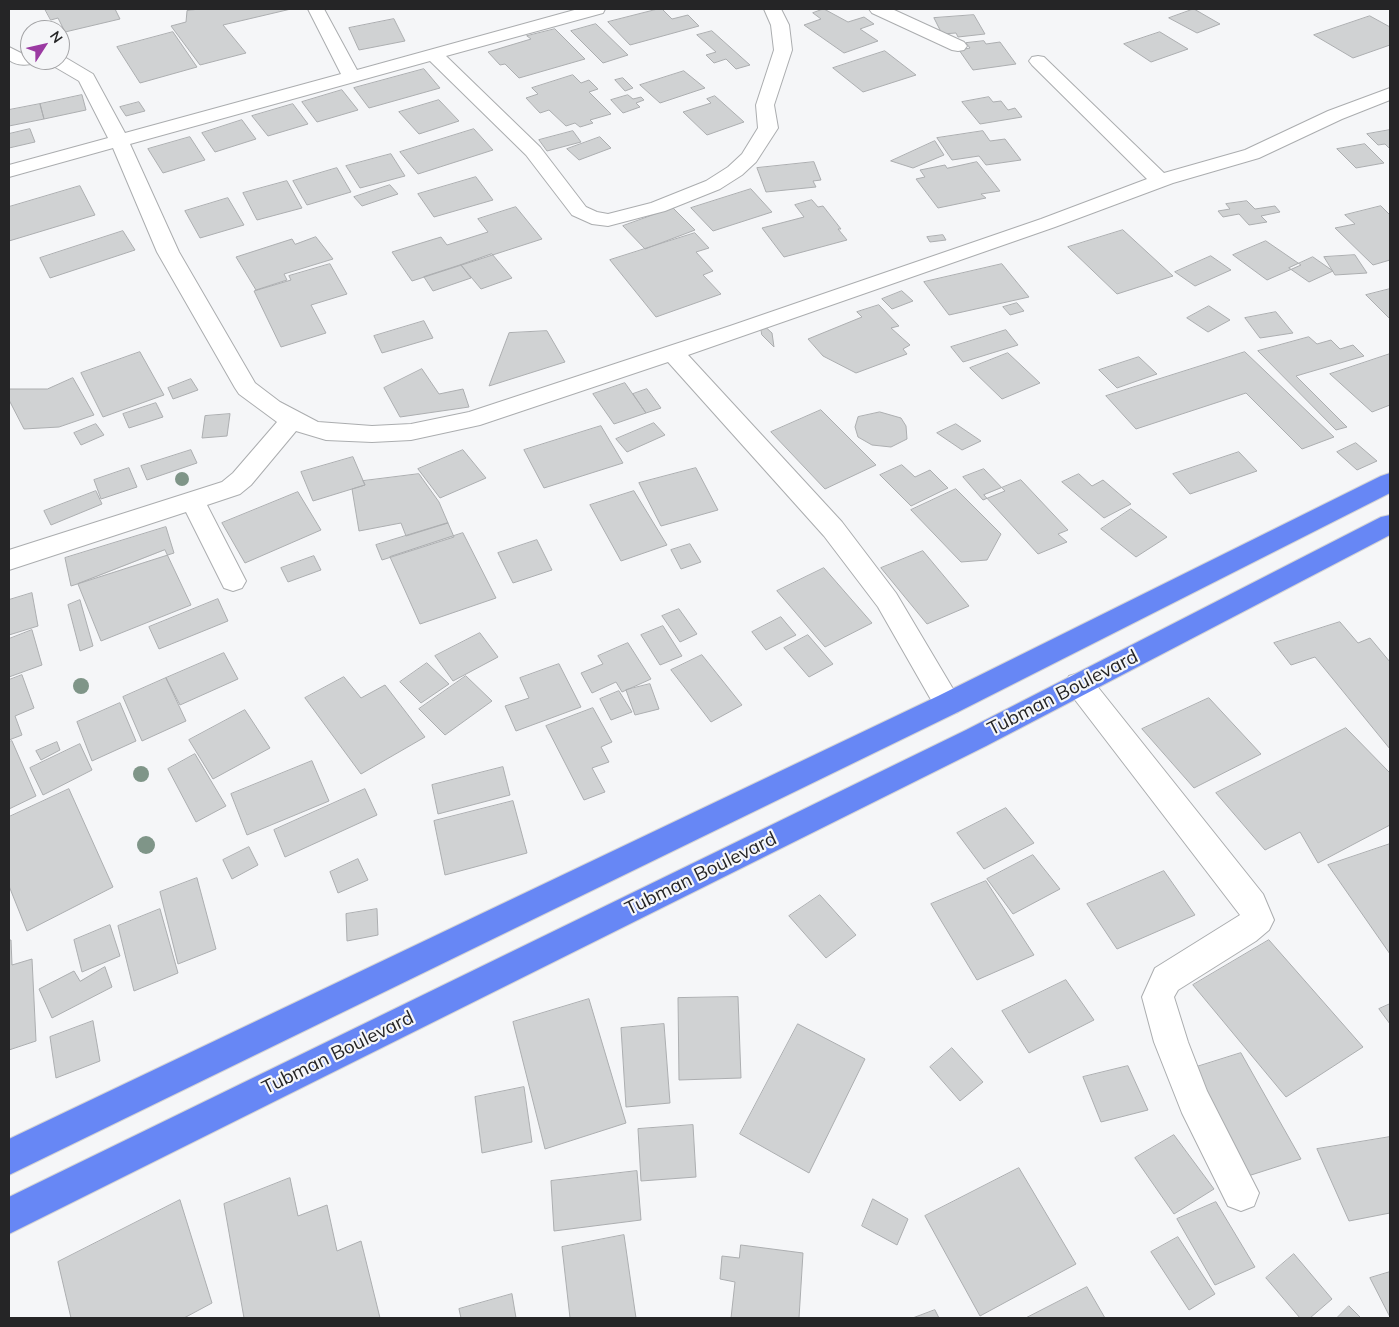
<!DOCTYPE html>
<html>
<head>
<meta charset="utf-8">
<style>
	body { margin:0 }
	#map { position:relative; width:1399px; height:1327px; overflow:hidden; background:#f5f6f8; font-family:Mulish,sans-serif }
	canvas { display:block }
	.frame { position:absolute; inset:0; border:10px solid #252526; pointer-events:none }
	.north { position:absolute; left:20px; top:20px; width:50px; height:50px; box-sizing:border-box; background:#f5f6f8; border:1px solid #a2a2a4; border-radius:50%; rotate:55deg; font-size:14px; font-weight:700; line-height:20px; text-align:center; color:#252526 }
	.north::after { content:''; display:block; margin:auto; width:18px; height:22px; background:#9b3aa2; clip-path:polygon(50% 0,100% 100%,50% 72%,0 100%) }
</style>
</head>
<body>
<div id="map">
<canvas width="1399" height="1327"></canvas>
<div class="frame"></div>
<div class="north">N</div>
</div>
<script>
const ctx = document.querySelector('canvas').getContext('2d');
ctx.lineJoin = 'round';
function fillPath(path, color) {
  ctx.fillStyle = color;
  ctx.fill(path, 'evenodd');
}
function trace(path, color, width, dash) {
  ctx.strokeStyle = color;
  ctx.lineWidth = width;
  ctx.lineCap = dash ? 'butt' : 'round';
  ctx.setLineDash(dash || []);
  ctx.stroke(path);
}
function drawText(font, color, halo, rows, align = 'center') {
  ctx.font = font + ' Mulish,sans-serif';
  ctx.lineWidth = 4.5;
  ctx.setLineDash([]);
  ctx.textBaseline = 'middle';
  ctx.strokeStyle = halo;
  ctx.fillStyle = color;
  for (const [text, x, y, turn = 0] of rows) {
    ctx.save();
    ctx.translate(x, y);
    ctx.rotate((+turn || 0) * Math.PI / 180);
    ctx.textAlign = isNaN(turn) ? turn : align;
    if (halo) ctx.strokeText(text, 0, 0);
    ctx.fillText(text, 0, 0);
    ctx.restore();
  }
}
const building = new Path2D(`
	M45 9H115L120 19 65 32 58 18 51 20Z
	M199 9H291L223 25 246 53 200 65 171 26 186 22 187 11Z
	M658 9H662L672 19 688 15 699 26 630 45 608 22Z
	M824 9 848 22 864 17 874 24 860 29 878 41 844 53 804 25 821 19 813 13Z
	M1194 9 1220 24 1197 33 1169 18Z
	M974 15 985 34 958 37 956 33 942 34 934 18Z
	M1370 16 1390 27V45L1353 58 1314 35Z
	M394 19 405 41 359 50 349 28Z
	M596 24 628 55 603 63 571 31Z
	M555 29 585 59 519 78 505 64 500 65 488 52 531 39 527 36Z
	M712 31 750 65 736 69 726 59 714 63 706 55 716 52 697 35Z
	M173 32 197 67 140 83 117 47Z
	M1160 32 1188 49 1151 62 1124 44Z
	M984 41 986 44 1000 42 1016 64 973 70 959 50 970 48 966 43Z
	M885 51 916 75 863 92 833 68Z
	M424 69 440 88 369 108 354 88Z
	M684 71 705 88 660 103 640 85Z
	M573 75 581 83 589 80 598 89 589 92 611 114 590 120 593 123 580 127 575 123 566 126 549 110 540 113 526 98 538 94 532 88Z
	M623 78 633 88 625 91 615 80Z
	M342 90 358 110 317 122 302 102Z
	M82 95 86 110 44 119 40 104Z
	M628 95 633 99 641 97 644 100 636 103 640 107 623 113 611 100Z
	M715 96 744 122 707 135 683 112 711 103 707 99Z
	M989 97 993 102 1001 101 1008 110 1015 108 1022 117 980 124 962 102Z
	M439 100 459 121 419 134 399 112Z
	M139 102 145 111 126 116 120 107Z
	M40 104 44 119 9 126V110Z
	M293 104 308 124 268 136 252 116Z
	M242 120 256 139 215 152 202 133Z
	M30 129 35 142 9 148V134Z
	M474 129 493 150 418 174 400 152Z
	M1390 130V149L1385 144 1378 145 1367 134Z
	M573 131 581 142 547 151 539 140Z
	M983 131 990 141 1005 139 1021 160 986 165 979 156 952 160 937 138Z
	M190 137 205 160 163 173 148 149Z
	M600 137 611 148 579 160 567 149Z
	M935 141 944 155 913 168 891 161Z
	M1365 144 1384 163 1356 168 1337 149Z
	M391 154 405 176 360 188 346 166Z
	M814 162 821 180 813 181 816 187 766 192 757 168Z
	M977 162 1000 191 981 194 986 198 938 208 916 179 925 177 920 170 945 165 947 168Z
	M337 168 351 192 307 205 293 181Z
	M476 177 493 200 434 217 418 194Z
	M287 181 302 208 257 220 243 193Z
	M390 185 398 194 362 206 354 197Z
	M80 186 95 215 9 241V207Z
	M751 189 772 212 713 231 691 208Z
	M228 198 244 225 200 238 185 211Z
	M812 200 818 207 823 206 841 229H838L847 240 784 257 762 228 804 217 795 205Z
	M1247 201 1255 209 1275 206 1280 212 1261 216 1267 222 1249 225 1239 214 1223 217 1218 211 1230 209 1226 204Z
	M1381 206 1390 215V260L1373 265 1335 228 1355 224 1345 215Z
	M516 207 542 239 412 281 392 252 441 237 447 245 488 232 478 219Z
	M673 208 695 230 645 249 623 226Z
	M1123 230 1173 276 1117 294 1068 247Z
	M123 231 135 250 50 278 40 258Z
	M695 233 709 248 696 252 713 271 703 275 721 294 656 317 610 260Z
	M943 235 946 240 930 242 927 237Z
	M316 237 333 259 284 274 287 280 256 290 236 257 292 239 295 244Z
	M1266 241 1301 265 1267 280 1233 255Z
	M492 254 512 278 481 289 461 265Z
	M1355 255 1367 273 1335 275 1324 257Z
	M1211 256 1231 270 1195 286 1175 272Z
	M1313 257 1333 271 1309 282 1289 268Z
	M330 264 347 294 311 305 326 333 281 347 254 291 291 280 289 276Z
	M1002 264 1029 297 949 315 924 282Z
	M461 265 471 278 433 291 424 277Z
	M1390 289V319L1366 295Z
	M902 291 913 301 892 309 882 299Z
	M1017 303 1024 311 1010 315 1003 307Z
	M879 305 899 326 891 328 910 345 903 349 907 354 856 373 823 356 808 339 862 317 857 312Z
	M1209 306 1230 320 1208 332 1187 318Z
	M1276 312 1293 333 1260 338 1245 318Z
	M424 321 433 338 382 353 374 336Z
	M760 322 772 333 774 347 762 335Z
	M1006 330 1018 345 963 362 951 347Z
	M547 331 565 362 489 386 509 333Z
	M1309 337 1317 344 1331 340 1340 349 1353 345 1364 356 1296 376 1347 427 1336 430 1258 351Z
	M140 352 164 395 103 417 81 373Z
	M1245 352 1334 437 1302 449 1246 393 1136 429 1106 396Z
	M1008 353 1040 383 1002 399 970 368Z
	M1390 354V405L1372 412 1330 374Z
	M1139 357 1157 374 1117 388 1099 370Z
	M422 369 439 394 463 389 469 407 400 417 384 388Z
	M73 378 94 415 59 427 24 429 9 400V389H47Z
	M191 379 198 390 173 399 168 388Z
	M625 383 646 413 614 424 593 394Z
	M647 389 661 408 646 413 633 394Z
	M156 403 163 417 129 428 123 414Z
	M821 410 876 465 825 489 771 432Z
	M880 412 901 418 906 426 907 439 891 447 872 445 858 437 855 427 858 417Z
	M230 414 227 436 202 438 205 416Z
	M654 423 665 435 627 452 616 439Z
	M96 424 104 435 81 445 74 433Z
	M956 424 981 441 962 450 937 433Z
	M601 426 623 463 544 488 524 450Z
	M1356 443 1377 461 1357 470 1337 452Z
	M191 450 197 463 147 480 141 466Z
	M463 450 486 478 440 498 418 469Z
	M1239 452 1257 471 1190 494 1173 474Z
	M353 457 365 485 313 501 301 472Z
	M902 465 915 477 930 470 948 488 911 506 880 475Z
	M129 468 137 487 101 499 94 480Z
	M696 468 718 510 661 526 639 483Z
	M984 469 1005 491 983 500 963 477Z
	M419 474 439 502 448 523 406 536 401 523 359 531 352 489 365 485 363 481Z
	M1079 474 1092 486 1103 480 1131 504 1104 518 1062 482Z
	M1021 480 1068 530 1058 534 1067 542 1038 554 984 495Z
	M956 489 1001 534 987 560 961 562 911 510Z
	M96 491 102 504 51 525 44 511Z
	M634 491 667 545 621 561 590 505Z
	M298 492 321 530 245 563 222 523Z
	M1131 509 1167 537 1136 557 1101 529Z
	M448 523 454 537 382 560 376 545Z
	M166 527 174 553 71 586 65 558Z
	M463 533 496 598 420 624 390 557Z
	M537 540 552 570 513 583 498 553Z
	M690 544 701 562 681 569 671 550Z
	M165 550 191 605 101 641 78 584Z
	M923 551 969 606 927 624 881 568Z
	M314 556 321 570 288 582 281 568Z
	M824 568 872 623 825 647 777 591Z
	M32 593 38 626 9 635V600Z
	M218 599 228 621 159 649 149 627Z
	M80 600 93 646 80 651 68 605Z
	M679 609 697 634 680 642 662 616Z
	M781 617 796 635 766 650 752 632Z
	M1340 622 1358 643 1370 638 1390 662V749L1315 657 1291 665 1274 643Z
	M663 626 682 656 660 665 641 635Z
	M32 630 42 665 9 677V639Z
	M480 633 498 657 453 681 435 656Z
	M808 635 833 664 809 677 784 648Z
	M628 643 651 679 622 692 616 682 592 693 581 673 603 664 598 656Z
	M224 653 238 679 180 705 166 678Z
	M702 655 742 705 711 722 671 670Z
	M427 663 449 684 421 703 400 682Z
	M559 664 581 707 516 731 505 706 529 698 520 678Z
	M22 675 34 708 15 716 22 735 9 740V680Z
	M466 676 492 701 445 735 419 709Z
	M344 677 361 698 385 685 425 737 361 774 305 698Z
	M166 678 186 721 142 741 123 697Z
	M650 684 659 709 635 715 626 690Z
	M619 691 632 712 611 720 600 699Z
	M1209 698 1261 754 1194 788 1142 729Z
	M120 703 136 741 92 761 77 722Z
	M593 708 612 742 601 747 609 762 592 768 605 792 584 800 546 726Z
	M245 710 270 748 213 779 189 740Z
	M1346 728 1390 773V825L1318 863 1300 832 1265 850 1216 793Z
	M12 741 36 796 9 809V742Z
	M57 742 60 750 41 760 36 751Z
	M80 744 92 770 43 795 30 768Z
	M195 754 226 806 196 822 168 769Z
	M312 761 329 801 247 835 231 794Z
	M503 767 510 795 438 814 432 785Z
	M69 789 113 887 27 931 9 886V817Z
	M365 789 377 815 285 857 274 830Z
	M513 801 527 853 445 875 434 821Z
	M1006 808 1034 843 984 869 957 833Z
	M1390 844V954L1328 865Z
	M249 847 258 865 232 879 223 860Z
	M1033 855 1060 889 1013 914 987 879Z
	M358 859 368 880 338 893 330 872Z
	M1164 871 1195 915 1117 949 1087 904Z
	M197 878 216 949 178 964 160 892Z
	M986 881 1034 955 977 980 931 904Z
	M820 895 856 935 826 958 789 916Z
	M160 909 178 973 134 991 118 926Z
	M377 909 378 935 347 941 346 914Z
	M110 925 120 956 82 972 74 940Z
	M9 940H11L12 965 32 959 36 1041 9 1050Z
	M1269 940 1363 1047 1286 1097 1193 985Z
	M105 967 112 987 52 1018 39 989 74 971 80 981Z
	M1066 980 1094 1020 1029 1053 1002 1011Z
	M738 997 741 1078 679 1080 678 998Z
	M589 999 626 1123 545 1149 513 1022Z
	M1390 1004V1024L1379 1009Z
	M93 1021 100 1061 56 1078 50 1037Z
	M664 1024 670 1103 626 1107 621 1028Z
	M798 1024 865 1059 809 1173 740 1134Z
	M952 1048 983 1082 960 1101 930 1067Z
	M1241 1053 1301 1159 1248 1176 1190 1069Z
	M1128 1066 1148 1110 1101 1122 1083 1077Z
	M524 1087 532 1142 482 1153 475 1097Z
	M693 1125 696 1177 641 1181 638 1129Z
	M1174 1135 1214 1189 1174 1214 1135 1158Z
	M1390 1137V1213L1349 1221 1317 1149Z
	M1019 1168 1076 1264 980 1316 925 1216Z
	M637 1171 641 1220 554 1231 551 1181Z
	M290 1178 298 1216 327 1205 337 1251 361 1241 380 1318H244L224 1204Z
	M873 1199 908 1219 897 1245 862 1226Z
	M180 1200 212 1303 184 1318H71L58 1262Z
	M1216 1202 1255 1267 1215 1285 1177 1219Z
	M624 1235 636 1318H570L562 1247Z
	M1178 1237 1215 1294 1189 1310 1151 1252Z
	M741 1245 803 1253 799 1318H731L735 1282 720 1279 722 1256 739 1258Z
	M1294 1254 1332 1299 1310 1318H1300L1266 1278Z
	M1390 1272V1317L1370 1278Z
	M1087 1287 1105 1318H1026Z
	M512 1294 516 1318H461L459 1309Z
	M1349 1306 1361 1318H1337Z
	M935 1310 939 1318H913Z`);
fillPath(building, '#d0d2d3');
trace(building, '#acaeb0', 1);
const minor = new Path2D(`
	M308 9H324L357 70 578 9H605L603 13 446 56 540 147 586 207 597 212 608 214 651 203 706 181 728 167 742 154 758 128 756 105 774 50 771 25 764 9H781L789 25 792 50 774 105 778 128 756 162 742 175 720 189 665 211 608 226 592 224 572 215 526 155 430 61 130 144 179 252 255 383 280 402 318 422 372 426 411 424 469 412 730 326 1041 219 1147 179 1032 65 1029 61 1032 57 1038 56 1044 57 1164 173 1245 150 1328 111 1390 88V100L1342 119 1259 158 1173 183 1055 227 688 355 842 522 896 593 962 704 958 712 948 715 938 712 878 607 824 536 668 362 480 425 411 440 372 442 326 440 296 431 251 485 240 494 207 505 246 581 242 588 233 591 224 588 186 512 9 570V550L222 482 233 473 277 422 239 394 235 388 157 252 113 148 9 177V165L108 138 79 81 55 67 39 64 37 62C29 66 17 66 9 60V47L23 54H30V60H60V57L66 58 93 74 125 133 341 74Z
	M869 9H892L964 42 967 46 964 50 958 51 952 50 872 13Z
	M1079 673 1089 676 1263 894 1274 920 1269 930 1256 941 1178 990 1174 997 1188 1042 1207 1091 1259 1193 1254 1206 1241 1211 1228 1206 1182 1113 1154 1042 1142 997 1155 968 1240 915 1069 692 1065 684 1069 676Z`);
const highway = new Path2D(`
	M1390 473V493L958 712 9 1175V1139L938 696 1381 476Z
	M1390 515V535L986 746 9 1234V1197L966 730 1381 517Z`);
trace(minor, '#abadaf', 2);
trace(highway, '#d3d3d4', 2);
fillPath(minor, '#fff');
fillPath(highway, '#6787f5');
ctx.fillStyle = '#7f9588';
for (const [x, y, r] of [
	[182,479,7],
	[81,686,8],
	[141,774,8],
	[146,845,9]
]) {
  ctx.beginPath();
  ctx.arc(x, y, r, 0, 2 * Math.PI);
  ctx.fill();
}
drawText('19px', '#252526', '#f5f6f8', [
	["Tubman Boulevard",1063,693,-27],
	["Tubman Boulevard",701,874,-26],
	["Tubman Boulevard",338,1053,-26]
]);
</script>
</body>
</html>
